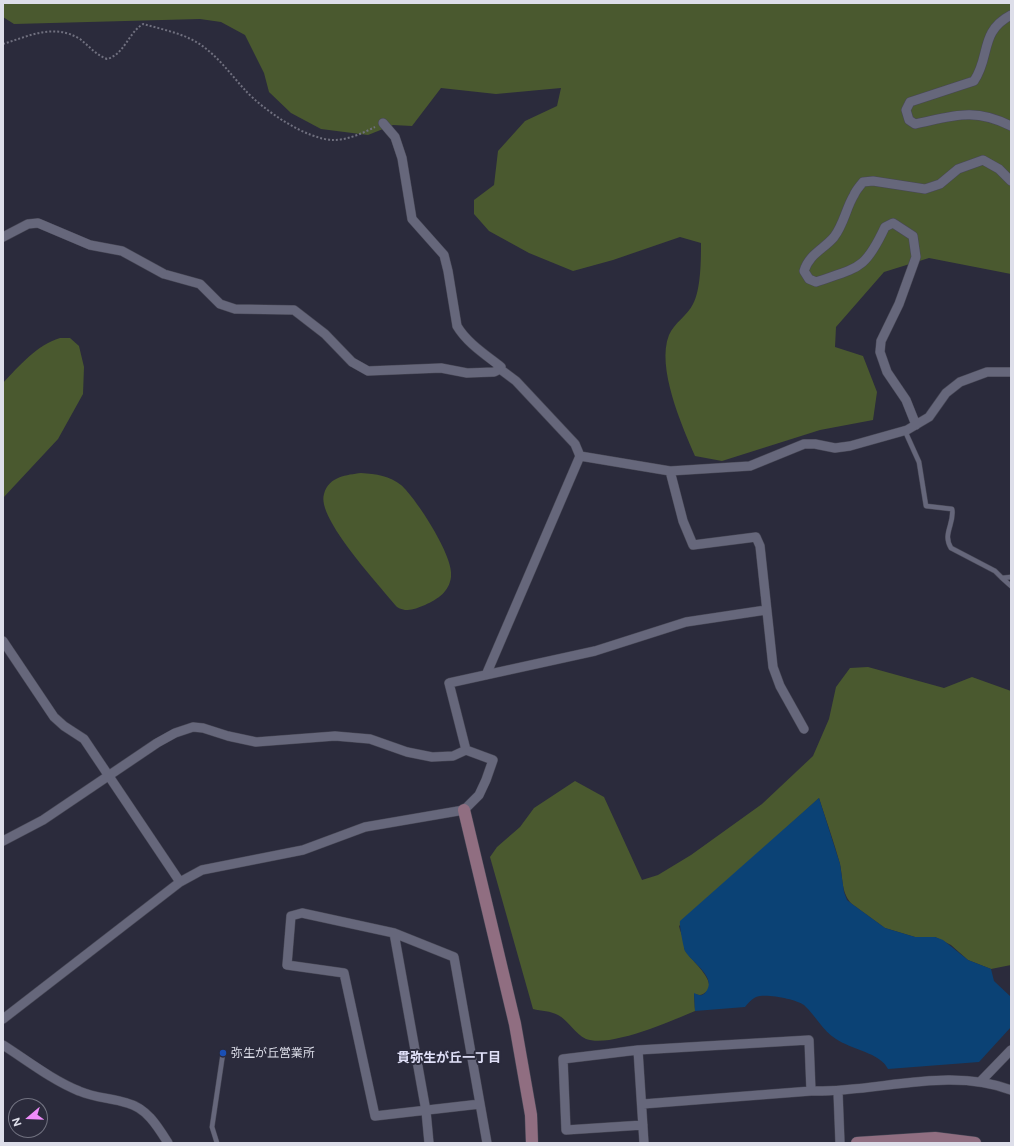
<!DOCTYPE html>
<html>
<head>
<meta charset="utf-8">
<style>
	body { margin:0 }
	#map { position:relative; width:1014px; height:1146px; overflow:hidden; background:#2b2b3c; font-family:Figtree,sans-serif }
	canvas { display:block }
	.frame { position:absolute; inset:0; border:4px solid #dddee9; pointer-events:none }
	.north { position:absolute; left:8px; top:1098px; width:40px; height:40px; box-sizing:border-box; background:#2b2b3c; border:1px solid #727381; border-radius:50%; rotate:251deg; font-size:11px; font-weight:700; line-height:16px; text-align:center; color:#dddee9 }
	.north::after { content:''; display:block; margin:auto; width:14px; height:18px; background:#ee8cf9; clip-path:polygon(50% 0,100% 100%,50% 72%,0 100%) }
</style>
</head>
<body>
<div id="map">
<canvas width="1014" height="1146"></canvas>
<div class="frame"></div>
<div class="north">N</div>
</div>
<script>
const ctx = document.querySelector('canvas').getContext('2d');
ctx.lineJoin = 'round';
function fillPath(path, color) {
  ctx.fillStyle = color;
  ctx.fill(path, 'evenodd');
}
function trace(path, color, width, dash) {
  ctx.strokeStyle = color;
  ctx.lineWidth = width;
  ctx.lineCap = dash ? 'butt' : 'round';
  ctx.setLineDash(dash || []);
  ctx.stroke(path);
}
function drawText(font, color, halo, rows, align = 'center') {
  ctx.font = font + ' Figtree,"Noto Sans JP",sans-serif';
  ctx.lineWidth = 4;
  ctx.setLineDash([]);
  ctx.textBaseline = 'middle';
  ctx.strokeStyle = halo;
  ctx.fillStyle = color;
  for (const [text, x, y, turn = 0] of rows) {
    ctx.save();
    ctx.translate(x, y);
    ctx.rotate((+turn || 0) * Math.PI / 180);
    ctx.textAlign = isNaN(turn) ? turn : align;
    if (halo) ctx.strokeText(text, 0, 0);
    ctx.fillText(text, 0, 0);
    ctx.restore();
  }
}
fillPath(new Path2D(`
	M3 3H1011V274L929 258 884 272 836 327 835 347 863 356 877 392 873 420 820 430 722 461 695 456C682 426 656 367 669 335 674 323 688 315 693 304 701 290 701 259 701 243L680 237 613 260 573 271 529 253 489 231 474 214V200L494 185 498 151 525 121 557 106 561 88 496 94 441 88 412 126 393 125 368 135 321 129 291 113 269 92 264 73 245 35 221 22 200 19 14 24 3 17Z
	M60 338H70L79 346 84 367 83 394 58 439 3 498V383C19 366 37 345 60 338Z
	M361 473C376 474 390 476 401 485 416 498 455 558 451 577 449 592 438 599 425 605 415 609 407 613 397 607 381 587 316 518 324 494 329 476 347 475 361 473Z
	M868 667 944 688 972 677 1011 691V965L991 969 968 960 951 945 935 937H915L885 928 852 904C841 893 843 878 840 864 834 842 826 820 819 798L679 926C680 931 682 934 683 938 685 942 683 946 685 950 689 959 723 985 703 994 699 996 697 994 694 994L695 1011C671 1021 610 1048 586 1039 575 1034 568 1020 558 1015 551 1011 541 1011 533 1009L490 857 497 847 520 827 534 808 575 781 604 797 642 880 658 875 691 855 762 804 813 756 829 719 836 687 850 668Z`), '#4a592f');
fillPath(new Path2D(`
	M819 798 840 864 844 892 847 900 852 904 885 928 915 937H935L943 940 968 960 991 969 994 981 1011 997V1027L979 1062 888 1069C881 1053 850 1049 836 1039 822 1030 816 1016 804 1005 796 999 765 993 756 997 752 999 748 1003 745 1007L695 1011 694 993C698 995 701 997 705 993 719 978 691 962 685 951 684 949 679 925 680 921Z`), '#0b4275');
const lane = new Path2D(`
	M905 431 919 462 926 506 952 509C955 523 942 534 951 548L995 571 1002 578 1011 577
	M1002 578 1011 586
	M217 1143 212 1127 223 1053`);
const street = new Path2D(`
	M1011 15C979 32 991 56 974 81L910 102 906 110 909 120 915 124C953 116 974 107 1011 126
	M383 123 395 137 402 158 412 219 444 255 448 271 457 326C467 343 486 355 501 367L500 369
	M3 237 28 224 38 223 90 245 122 251 164 274 200 284 220 304 235 309 294 310 325 334 352 362 368 371 441 368 467 373 494 372 500 369 516 381 575 444 580 456 486 675
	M916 425 906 400 887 372 880 352 881 341 899 304 916 257 913 236 893 223 885 227C865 270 859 267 816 282L809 279 804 271C809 254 824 249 834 237 844 224 846 208 854 195 856 190 860 186 863 182L873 181 925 189 940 184 958 169 983 160 999 169 1011 181
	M580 456 670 471 750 466 804 444H815L835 448 850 446 907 430 929 417 946 393 960 382 987 372H1011
	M670 471 683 521 693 545 756 537 760 546 773 667 780 686 804 729
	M3 641 54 717 64 726 84 739 180 882
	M466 750 449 683 595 651 686 622 766 610
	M3 841 43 820 157 743 175 733 193 727 203 728 228 736 256 742 335 736 370 739 407 752 432 757 453 756 466 750 493 760 486 780 479 795 464 810 365 827 303 850 202 870 180 882 3 1019
	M394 933 426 1111 429 1143
	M3 1045C28 1061 52 1080 79 1091 95 1098 112 1098 127 1103 147 1108 158 1127 168 1143
	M638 1050 563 1059 566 1130 643 1125
	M981 1081 1011 1050
	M838 1092 840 1143
	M480 1104 375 1116 344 973 287 965 291 916 302 913 394 933 454 957 487 1143
	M643 1104 811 1091C876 1093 948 1066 1011 1090
	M644 1143 638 1050 809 1040 811 1091`);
const secondary = new Path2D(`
	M464 810 515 1024 531 1115 532 1143
	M857 1143 935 1138 975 1143`);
trace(lane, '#484856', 5.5);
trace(street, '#484856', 10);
trace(secondary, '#484856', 13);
trace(new Path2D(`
	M3 44C29 36 54 23 80 39 89 46 96 55 107 59 125 54 128 33 143 24 164 30 188 34 205 48 221 60 232 76 245 90 263 110 307 140 334 140 348 140 363 133 375 127`), '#70707f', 2, [2, 2]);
trace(lane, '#66677b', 4.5);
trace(street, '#66677b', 9);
trace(secondary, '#906e81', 12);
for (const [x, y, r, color] of [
	[223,1053,4,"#1a4fb4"]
]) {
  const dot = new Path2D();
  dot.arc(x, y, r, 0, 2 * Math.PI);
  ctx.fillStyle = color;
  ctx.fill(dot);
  trace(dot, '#2b2b3c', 1.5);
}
drawText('12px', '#dddee9', '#2b2b3c', [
	["弥生が丘営業所",231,1053]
], 'left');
drawText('bold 13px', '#e0e0f8', '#2b2b3c', [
	["貫弥生が丘一丁目",449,1058]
]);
</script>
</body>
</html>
